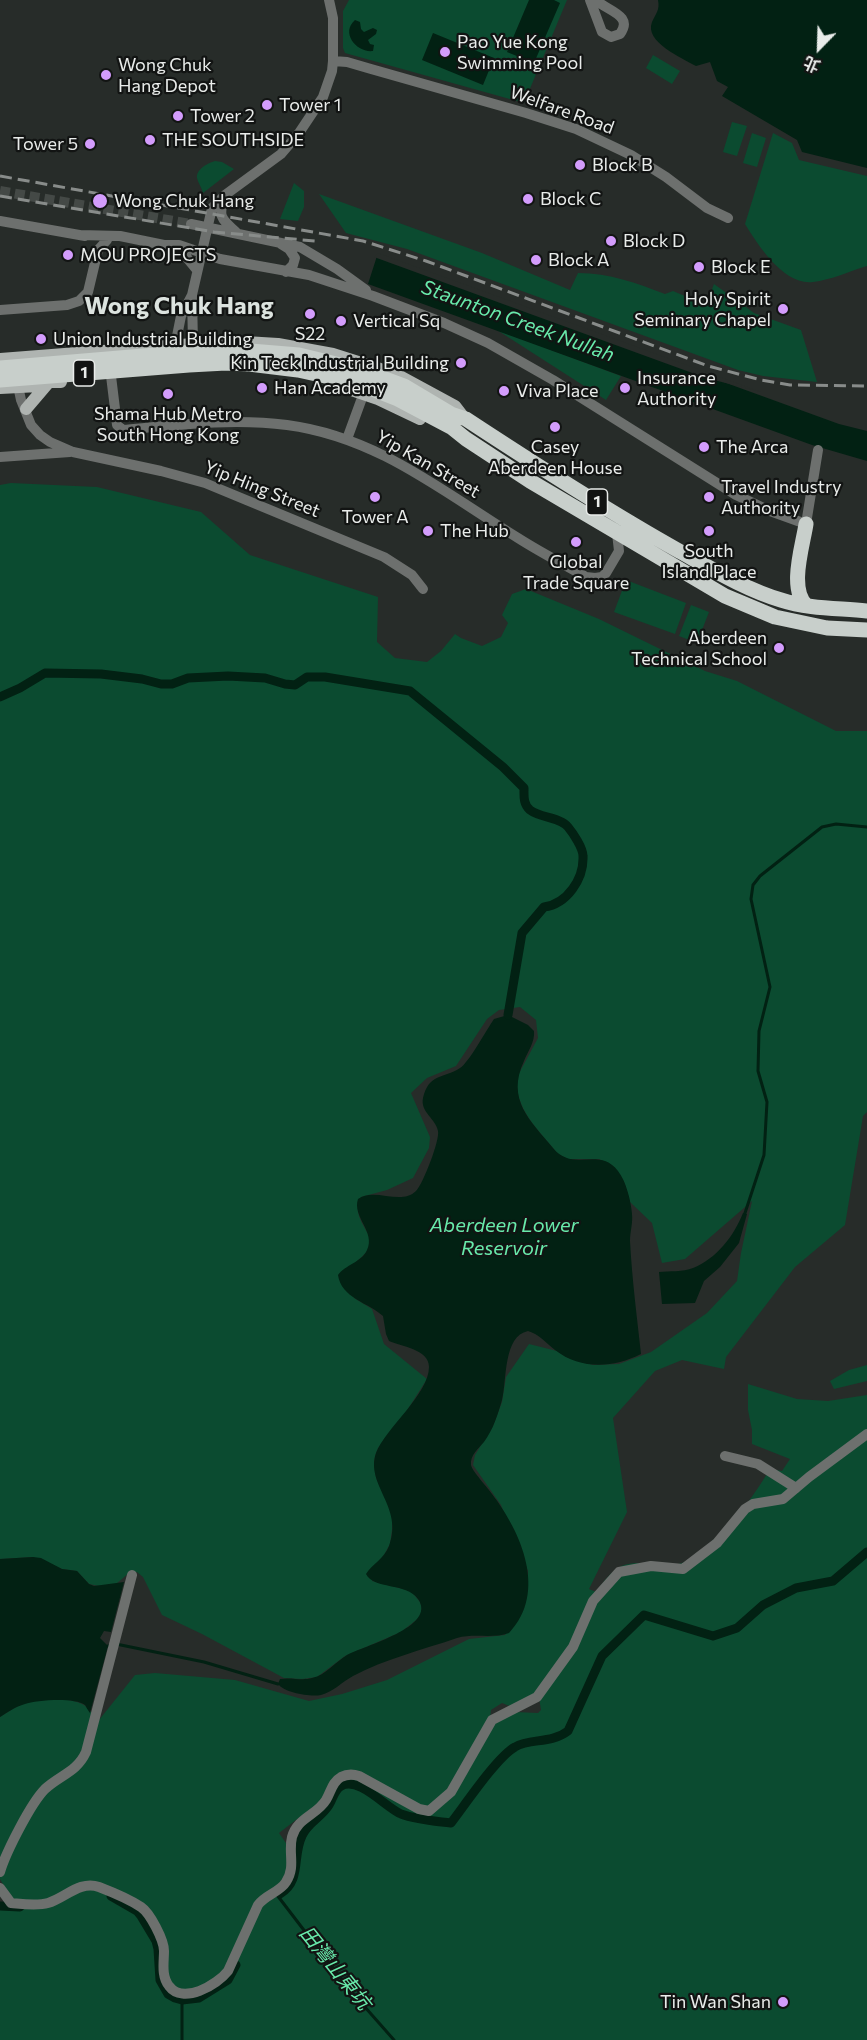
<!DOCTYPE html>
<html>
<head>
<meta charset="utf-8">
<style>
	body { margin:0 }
	#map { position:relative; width:867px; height:2040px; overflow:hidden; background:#272c29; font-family:Commissioner,"Noto Sans TC",sans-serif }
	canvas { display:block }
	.north { position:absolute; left:789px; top:18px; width:60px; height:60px; -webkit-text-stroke:4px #121413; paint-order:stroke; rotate:203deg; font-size:16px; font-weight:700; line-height:24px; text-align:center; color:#e9ecea }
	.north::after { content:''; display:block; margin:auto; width:21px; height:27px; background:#e9ecea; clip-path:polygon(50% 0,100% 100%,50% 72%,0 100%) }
</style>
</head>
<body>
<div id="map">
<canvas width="867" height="2040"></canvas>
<div class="north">北</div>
</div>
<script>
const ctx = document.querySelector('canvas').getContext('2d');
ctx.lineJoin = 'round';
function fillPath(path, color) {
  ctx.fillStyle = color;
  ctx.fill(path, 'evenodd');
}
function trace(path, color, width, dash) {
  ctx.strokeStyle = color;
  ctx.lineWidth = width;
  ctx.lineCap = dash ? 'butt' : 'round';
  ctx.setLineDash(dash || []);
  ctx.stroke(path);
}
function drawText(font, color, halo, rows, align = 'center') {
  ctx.font = font + ' Commissioner,"Noto Sans TC",sans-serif';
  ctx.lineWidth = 4.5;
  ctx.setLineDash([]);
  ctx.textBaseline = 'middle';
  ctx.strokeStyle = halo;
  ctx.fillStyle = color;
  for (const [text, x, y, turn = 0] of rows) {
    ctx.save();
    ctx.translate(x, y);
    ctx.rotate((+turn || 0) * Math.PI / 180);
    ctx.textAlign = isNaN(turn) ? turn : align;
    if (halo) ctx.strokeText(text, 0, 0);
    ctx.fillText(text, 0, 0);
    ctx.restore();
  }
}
fillPath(new Path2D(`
	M349 0H567L524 103 345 53 343 48V11Z
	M653 55 680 71 672 84 646 68Z
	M732 122 747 126 737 156 723 152Z
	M752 133 766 138 757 167 743 163Z
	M773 133 792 143 799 160 867 176V266C850 271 831 280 813 282 784 286 758 245 745 224Z
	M215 161 222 162 234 169 203 193C202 188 198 183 197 178 196 169 208 163 215 161Z
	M294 183 304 191V207L298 221 280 219Z
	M319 194 482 253 570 290 578 273C610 273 636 283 665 294L673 291 706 305 714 284 754 313 801 330 817 382 763 376 738 370 407 249 346 233Z
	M497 330 621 376 606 400Z
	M11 483 97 487 201 512 250 555 378 597 377 642 395 658 427 662 441 651 455 634 461 638 482 646 501 637 508 623 502 615 512 594 526 589 599 619 705 671 737 681 836 731H867V1112L863 1116 845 1225 795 1267 726 1357 724 1369 682 1360 655 1371 613 1418 627 1512 589 1589 596 1592C617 1563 623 1561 659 1564 666 1564 674 1566 682 1563 689 1561 695 1554 701 1550 731 1527 750 1502 770 1469L782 1471 790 1459 752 1444V1430L748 1410V1384L797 1399 828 1401 867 1395V2040H0V1909H11L13 1901 0 1879V1717C8 1712 16 1706 25 1703 40 1699 67 1697 82 1704 88 1707 93 1715 99 1720L135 1675 155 1673 235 1680 309 1701 342 1694 387 1680 469 1639 505 1635 523 1611 528 1586V1571L501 1505 473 1465 475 1455 493 1426 502 1402 506 1377 529 1344 557 1351 566 1357 593 1365 619 1364 651 1352 707 1313 737 1281 741 1253 752 1201 685 1259 662 1263 652 1223 630 1202 624 1182 613 1166 599 1159H568L558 1154C540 1131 514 1110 517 1077L538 1038 536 1020 520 1007 499 1010 487 1019 456 1066 427 1078 411 1093 430 1137 429 1148 413 1178 387 1190 361 1197C360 1201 357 1208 358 1212 362 1233 384 1240 357 1261L354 1298 372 1309 384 1344 427 1379 406 1412 378 1448 375 1456 374 1463 376 1478 387 1501 392 1516V1530L390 1544 384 1555 377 1564 372 1581 411 1591 420 1602 422 1608 420 1617 401 1632 345 1656 317 1677 302 1679 284 1678 202 1634 162 1615 143 1577 137 1572 129 1573 116 1584 99 1586 89 1584 77 1571 62 1569 33 1557 0 1559V485ZM539 1697 541 1710 538 1713 515 1712 490 1719 491 1710 502 1703 512 1707ZM301 1816 311 1827 303 1837 300 1850 290 1849 279 1833Z
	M626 580 686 603 675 634 614 612Z
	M691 605 709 612 697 643 679 636Z
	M867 1365V1381L834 1389 830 1381 849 1370Z`), '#0b4b30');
fillPath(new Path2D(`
	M529 0H554L560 3 534 63 507 52Z
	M658 0H867V168L802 152 797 140 722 96 728 87 717 81 710 62 696 66C682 58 644 42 652 22 656 13 660 10 658 0Z
	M355 20 360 22 361 29 364 32 373 28 377 30 376 34 368 40 370 44 374 45 373 51C357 53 340 33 355 20Z
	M433 33 494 58 483 85 422 60Z
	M377 256 839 424 867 431V461L812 445 368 284Z
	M508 1015 528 1025 534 1031C535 1042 528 1051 524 1061 506 1100 530 1120 553 1148 573 1173 599 1146 618 1171 626 1181 631 1201 632 1214 633 1223 630 1232 630 1241 632 1279 637 1317 641 1354 613 1368 581 1370 555 1350 546 1343 539 1334 528 1331 503 1336 507 1380 502 1400 498 1414 493 1430 484 1442 478 1449 470 1455 471 1465 472 1471 488 1488 492 1494 521 1532 548 1592 509 1633 493 1639 474 1633 457 1638 422 1650 385 1659 353 1676 342 1682 333 1692 321 1695 310 1697 285 1693 278 1684L280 1679C291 1677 302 1681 312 1678 326 1675 335 1662 347 1655 363 1646 438 1627 418 1599 406 1582 374 1590 366 1574 372 1564 384 1559 389 1546 404 1507 365 1485 376 1453 385 1429 429 1394 429 1367 429 1349 402 1347 389 1341L386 1334 383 1316C369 1303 341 1298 338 1275 345 1265 362 1262 367 1250 376 1232 352 1217 358 1199 374 1187 401 1206 416 1191 423 1184 440 1140 438 1131 436 1119 420 1112 423 1098 429 1073 443 1079 460 1068 468 1064 487 1029 494 1019Z
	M743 1213 747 1214 739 1243 720 1267 704 1281 695 1303 662 1304 659 1272C669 1271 683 1272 693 1268 716 1259 734 1236 743 1213Z
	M33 1557 41 1558 62 1569 77 1571 89 1584 94 1586 124 1582 111 1632 104 1631 100 1638 108 1646 90 1713C89 1712 85 1705 85 1705 75 1697 36 1700 25 1704 15 1707 8 1712 0 1717V1559Z`), '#022113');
fillPath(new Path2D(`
	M378 253 761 392 706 378 374 257Z`), '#272c29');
trace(new Path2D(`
	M745 1213 764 1155 767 1102 758 1071 759 1031 770 987 751 899 753 885 760 876 822 827 836 824 867 827
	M108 1646 116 1644 204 1662 278 1684
	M277 1895 349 1989 394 2040
	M182 2040V2000`), '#022113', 3);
trace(new Path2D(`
	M0 697 20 688 45 673 101 674 142 679 161 684H172L188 678 228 676 265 678 285 684 295 685 307 677H325L410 691 503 767 524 788C524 796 523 804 530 810 540 818 560 817 568 827 573 833 583 848 583 856 584 879 567 904 544 907L522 933 508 1015
	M280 1894C302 1881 292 1856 302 1836 307 1823 322 1817 329 1805 333 1799 334 1790 341 1786 359 1776 385 1807 401 1814 417 1820 435 1821 451 1823 465 1805 497 1757 515 1747 530 1738 551 1744 568 1731L602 1656 644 1615 713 1636 737 1628 763 1605 796 1588 833 1581 867 1552
	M111 1896 137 1911 141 1916 156 1941 158 1949 160 1980 168 1994 175 1998 182 2000 199 1998 228 1980 236 1965
	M0 1906 20 1907`), '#022113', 9);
trace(new Path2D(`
	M0 191 191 224`), '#444946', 10, [10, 5]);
trace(new Path2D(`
	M590 0 602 32 611 37 620 34C634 15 607 11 596 0
	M333 61 347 62 371 69 526 113 576 129 631 155 666 177 707 208 728 218
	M225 195C218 216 220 218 236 232
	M0 221 85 236
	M191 224 300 247 337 269 366 290
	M80 235 120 236 164 245H179L220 259 309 275 373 296 444 323 488 343 553 380 736 495 770 511 806 524 818 450
	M281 244 289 249 295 258 293 265 286 272
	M168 247 183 253 197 270
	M0 310 67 305 79 301 88 292 98 250 107 240
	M175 346 181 316 192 295
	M191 352 193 344 192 295 212 208 225 195 281 154 299 133 323 97 332 71 333 61V18L329 0
	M111 376 117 425 123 430C177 425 232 418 287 425 378 437 443 492 518 538 540 552 563 564 586 577L595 578 602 577 606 573 619 551 617 533
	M18 386 21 400 31 425 40 435 50 442 73 452 161 471 205 483 384 557 412 575 423 589
	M347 439 362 398
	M0 457 70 452
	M725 1456 758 1464 796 1488
	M0 1872C6 1852 31 1803 45 1789 60 1775 77 1772 86 1752L132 1575
	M0 1888 11 1903C23 1904 37 1906 48 1903 65 1898 80 1880 99 1887 112 1892 129 1899 141 1907 150 1913 164 1940 164 1951 164 1962 161 1976 169 1986 183 2005 217 1985 228 1971L258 1905C265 1895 280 1892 286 1882 296 1867 288 1853 292 1837 297 1818 317 1815 326 1800 331 1792 332 1782 341 1777 347 1774 353 1774 359 1776L419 1809 429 1811 451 1792 492 1720 537 1697 573 1647 593 1601 619 1572 651 1566 683 1569 717 1543 745 1509 753 1504 783 1499 809 1477 867 1434`), '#6d706e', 10);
trace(new Path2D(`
	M0 359 193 344 245 342 278 344 333 354 396 374 455 406 465 419
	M334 384 378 399 420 419
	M0 388 39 386 49 382H61
	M26 409 49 382`), '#afb4b1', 12);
trace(new Path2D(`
	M361 370 404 386 451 414 466 419C536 465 606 510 679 551 712 569 745 589 781 600 809 609 838 608 867 611
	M357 383 398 399 451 427 466 439 530 481 725 596 775 617 827 628 867 630
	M806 524C803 545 788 590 807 606`), '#c8cfcb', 15);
trace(new Path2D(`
	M0 176 363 241 426 261 708 366 761 380 790 385 867 386
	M0 196 214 232 315 241`), '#888c8a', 3, [12, 6]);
trace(new Path2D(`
	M0 368 226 349 299 355 361 370
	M0 380 189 365 226 363 249 364 298 370 357 383`), '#c8cfcb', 15);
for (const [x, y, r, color] of [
	[445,52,6,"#d39cfc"],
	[106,75,6,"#d39cfc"],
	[267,105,6,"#d39cfc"],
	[178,116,6,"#d39cfc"],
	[150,140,6,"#d39cfc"],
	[90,144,6,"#d39cfc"],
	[580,165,6,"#d39cfc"],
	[528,199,6,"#d39cfc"],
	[100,201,8,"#d39cfc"],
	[611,241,6,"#d39cfc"],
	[68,255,6,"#d39cfc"],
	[536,260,6,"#d39cfc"],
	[699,267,6,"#d39cfc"],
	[783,309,6,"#d39cfc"],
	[310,314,6,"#d39cfc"],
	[341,321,6,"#d39cfc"],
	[41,339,6,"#d39cfc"],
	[461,363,6,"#d39cfc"],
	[262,388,6,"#d39cfc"],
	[625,388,6,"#d39cfc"],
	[504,391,6,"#d39cfc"],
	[168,394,6,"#d39cfc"],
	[555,427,6,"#d39cfc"],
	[704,447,6,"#d39cfc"],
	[375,497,6,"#d39cfc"],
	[709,497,6,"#d39cfc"],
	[428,531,6,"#d39cfc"],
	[709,531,6,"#d39cfc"],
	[576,542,6,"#d39cfc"],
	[779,648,6,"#d39cfc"],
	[783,2002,6,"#d39cfc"]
]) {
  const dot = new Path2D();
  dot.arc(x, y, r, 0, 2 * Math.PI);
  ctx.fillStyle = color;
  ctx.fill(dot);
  trace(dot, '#121413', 2);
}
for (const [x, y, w] of [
	[84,373,21],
	[597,502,21]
]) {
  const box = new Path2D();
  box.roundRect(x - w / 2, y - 13, w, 26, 4.5);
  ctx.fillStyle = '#121413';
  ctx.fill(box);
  trace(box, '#e9ecea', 1.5);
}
drawText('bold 16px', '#e9ecea', null, [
	["1",84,373],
	["1",597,502]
]);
drawText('18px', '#e9ecea', '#121413', [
	["Pao Yue Kong",457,42],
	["Swimming Pool",457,63],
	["Wong Chuk",118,65],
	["Hang Depot",118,86],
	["Tower 1",279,105],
	["Tower 2",190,116],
	["THE SOUTHSIDE",162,140],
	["Tower 5",78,144,"right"],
	["Block B",592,165],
	["Block C",540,199],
	["Wong Chuk Hang",114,201],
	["Block D",623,241],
	["MOU PROJECTS",80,255],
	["Block A",548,260],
	["Block E",711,267],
	["Holy Spirit",771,299,"right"],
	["Seminary Chapel",771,320,"right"],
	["Vertical Sq",353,321],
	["S22",310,334,"center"],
	["Union Industrial Building",53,339],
	["Kin Teck Industrial Building",449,363,"right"],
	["Insurance",637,378],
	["Authority",637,399],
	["Han Academy",274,388],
	["Viva Place",516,391],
	["Shama Hub Metro",168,414,"center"],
	["South Hong Kong",168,435,"center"],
	["Casey",555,447,"center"],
	["Aberdeen House",555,468,"center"],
	["The Arca",716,447],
	["Travel Industry",721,487],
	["Authority",721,508],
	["Tower A",375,517,"center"],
	["The Hub",440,531],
	["South",709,551,"center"],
	["Island Place",709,572,"center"],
	["Global",576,562,"center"],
	["Trade Square",576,583,"center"],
	["Aberdeen",767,638,"right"],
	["Technical School",767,659,"right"],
	["Tin Wan Shan",771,2002,"right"]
], 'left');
drawText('18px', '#e9ecea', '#121413', [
	["Welfare Road",562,110,20],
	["Yip Kan Street",428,464,30],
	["Yip Hing Street",262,489,22]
]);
drawText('italic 20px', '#68eaab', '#121413', [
	["Staunton Creek Nullah",518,321,20],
	["Aberdeen Lower",504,1225],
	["Reservoir",504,1248],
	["田灣山東坑",335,1968,51]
]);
drawText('bold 24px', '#dce3df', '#121413', [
	["Wong Chuk Hang",179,306]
]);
</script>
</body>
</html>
